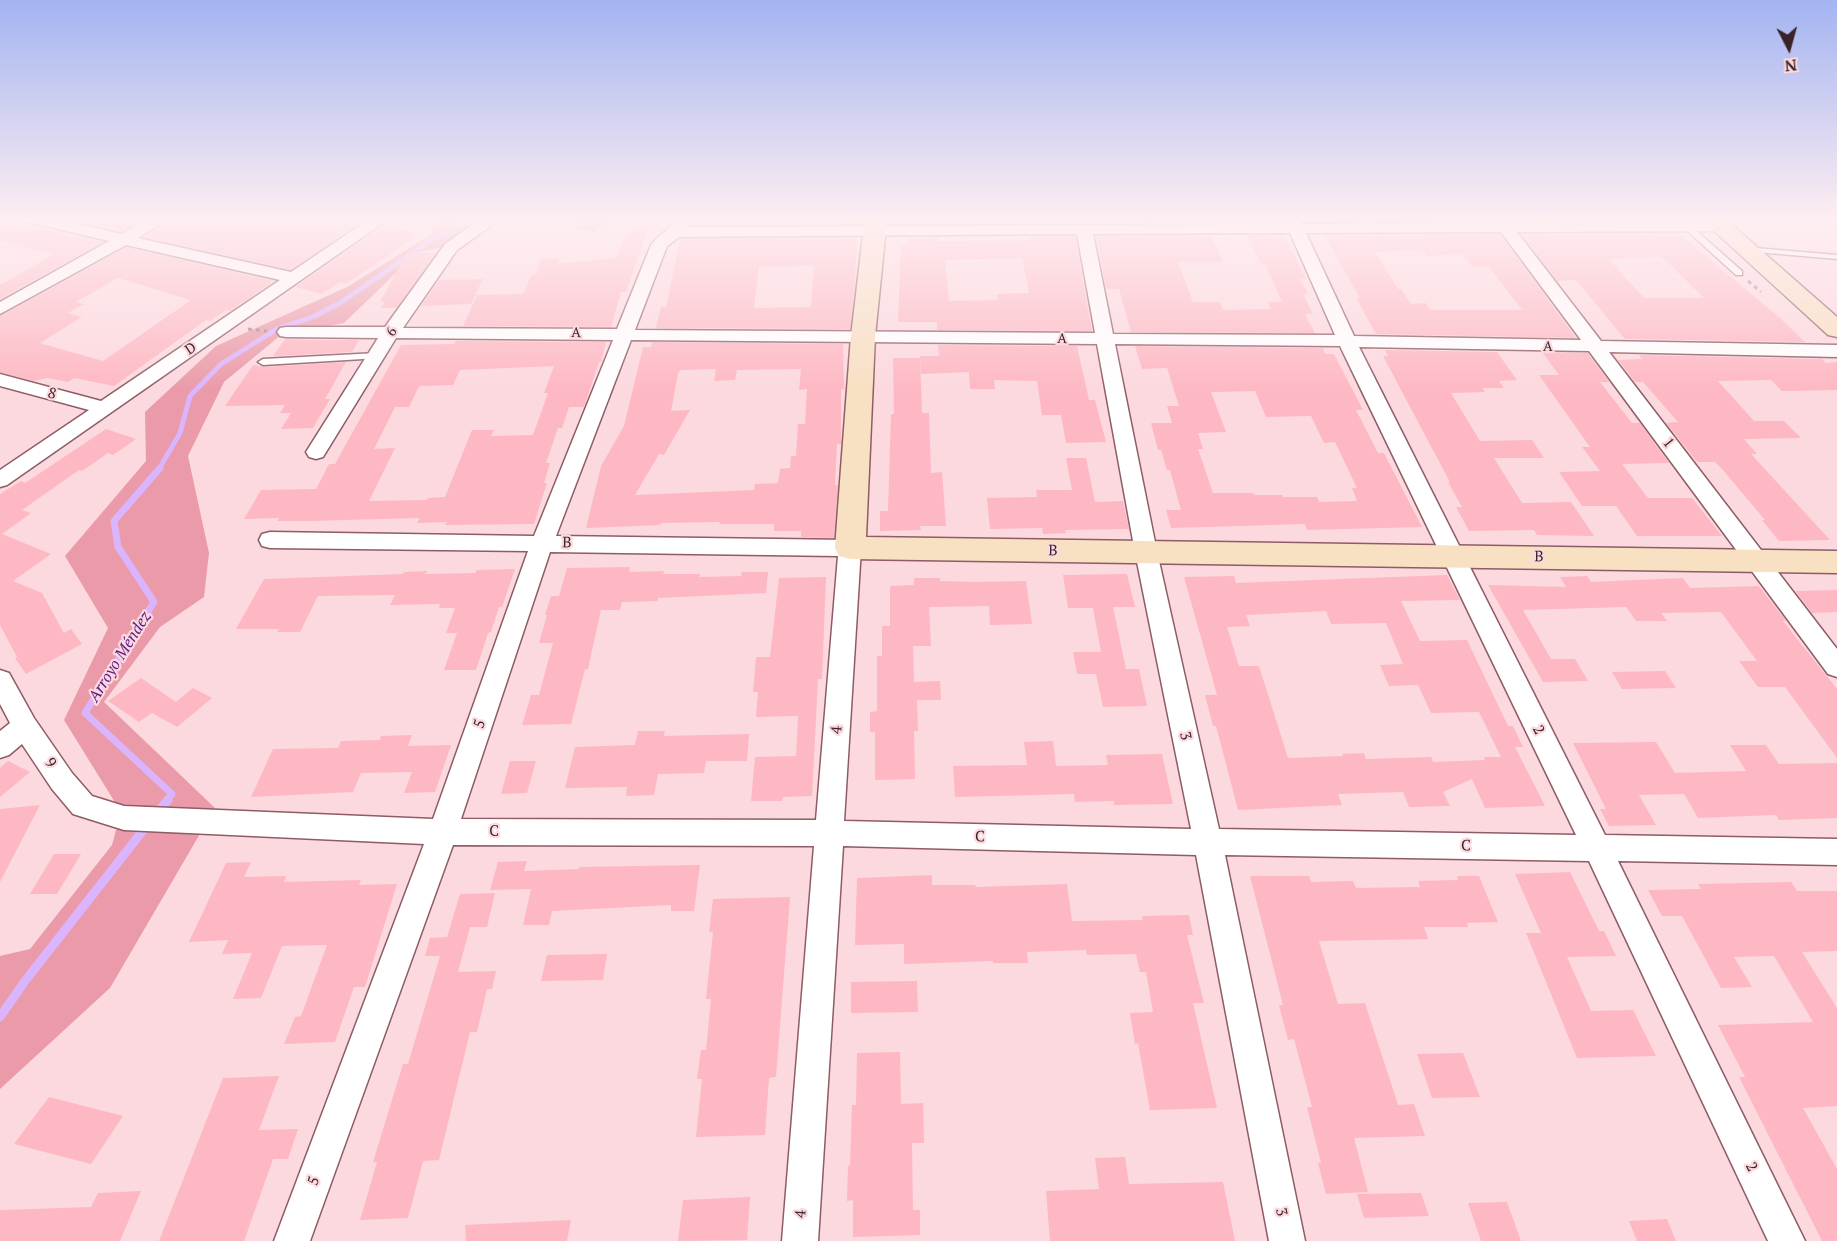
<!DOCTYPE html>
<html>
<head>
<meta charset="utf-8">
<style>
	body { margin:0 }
	#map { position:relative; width:1837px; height:1241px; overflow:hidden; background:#fcd9df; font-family:"PT Serif",serif }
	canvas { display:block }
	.north { position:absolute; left:1759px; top:18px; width:60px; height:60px; -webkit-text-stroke:4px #fcd9df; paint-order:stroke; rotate:174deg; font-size:16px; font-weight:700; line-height:24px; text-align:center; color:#382327 }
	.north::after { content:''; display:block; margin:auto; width:21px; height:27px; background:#382327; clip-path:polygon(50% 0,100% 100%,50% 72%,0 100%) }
</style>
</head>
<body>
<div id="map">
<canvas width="1837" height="1241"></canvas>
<div class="north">N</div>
</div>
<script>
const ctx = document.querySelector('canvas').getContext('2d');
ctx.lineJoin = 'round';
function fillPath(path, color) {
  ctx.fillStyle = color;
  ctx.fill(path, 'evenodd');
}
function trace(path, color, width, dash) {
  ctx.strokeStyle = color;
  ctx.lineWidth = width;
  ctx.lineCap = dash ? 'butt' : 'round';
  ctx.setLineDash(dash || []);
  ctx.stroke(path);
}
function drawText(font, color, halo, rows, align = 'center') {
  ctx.font = font + ' "PT Serif",serif';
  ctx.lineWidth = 4.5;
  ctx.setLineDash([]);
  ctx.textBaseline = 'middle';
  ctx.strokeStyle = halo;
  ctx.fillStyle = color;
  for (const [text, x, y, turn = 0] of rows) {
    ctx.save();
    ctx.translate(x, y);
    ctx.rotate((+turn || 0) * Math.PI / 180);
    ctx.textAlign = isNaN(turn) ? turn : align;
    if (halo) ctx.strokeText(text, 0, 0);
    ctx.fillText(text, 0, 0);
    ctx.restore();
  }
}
fillPath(new Path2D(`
	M440 218H496L447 247 418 252 344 323 281 335 224 382 188 456 209 553 204 597 160 627 104 702 215 808 110 988 0 1089V956L30 949 112 845 121 812 64 720 108 628 65 556 146 461 145 412 216 346 347 287 432 234 431 224Z
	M572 218H615L595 232 575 228Z`), '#ea9aa8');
trace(new Path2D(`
	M159 469 180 433 190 396 221 364 277 329 315 316 340 303 433 239 474 218`), '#dbb4fe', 5);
trace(new Path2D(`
	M160 468 114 521 118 547 154 602 85 713 172 794 166 801`), '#dbb4fe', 7);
trace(new Path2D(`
	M157 813 168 800
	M0 1017 25 981 148 824`), '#dbb4fe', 9);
fillPath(new Path2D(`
	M65 218H144L121 232Z
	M171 218H356L364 220 291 270 144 237Z
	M644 218H652L626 292H621L611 327 463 326 477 295 523 294 532 274H536L541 259H560L558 264 616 258 622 242Z
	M799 218V224L691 225 695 219Z
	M1025 218H1205L1206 222 1026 223Z
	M1326 218H1491V221L1328 222Z
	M1510 218H1660L1662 220H1511Z
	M0 221 22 227 23 223 103 242 0 299V285L54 254 0 240Z
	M384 225 420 234 346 284 340 282 322 294 295 287Z
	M1678 233 1779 317 1805 342 1625 339 1576 280 1557 281 1522 234ZM1661 256 1704 298H1644L1609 259Z
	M1500 234 1576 338 1376 334 1356 298H1360L1324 235ZM1421 249 1427 256 1462 254 1472 267H1489L1522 310H1430L1426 303 1411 304 1401 289H1398L1375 252Z
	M1247 235H1281L1285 237 1306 279H1300L1308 294H1303L1313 314H1305L1315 333 1131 332 1119 289H1106L1096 236H1212L1223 262H1178L1193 302H1220L1223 310 1271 309 1268 302H1282L1265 264H1261Z
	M1075 236 1092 331 937 330V322H898L901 245H909V238L939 237V241L1030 240 1029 237ZM1022 258 1029 293 997 294 998 300 949 301 945 260Z
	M857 238 855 282 850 329 656 328 661 307H666L680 239ZM814 266 811 307 754 308 759 267Z
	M126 247 274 281 230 311 226 310 210 321 206 320 114 386 74 378 68 382 47 378 34 381 0 372V316ZM118 278 191 300 103 361 40 343 82 317 68 313 84 304 76 302Z
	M407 253H436L396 308H381L385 302H380Z
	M483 279 471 304 421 306 439 280Z
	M285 339 319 340H359L352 352 273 356Z
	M456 341 606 342 601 362H599L584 407H569L562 428H558L546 463H550L544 483H547L534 524 445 525 447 522 417 523 420 518 309 521H277L279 518 244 519 261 490 316 489 329 464H335L401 345 454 344ZM554 366 544 393H548L533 435 491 436 494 430H472L445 497 428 498 427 500 369 501 395 448 374 449 395 407H409L419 386 453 385 460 370Z
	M652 342 843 344 844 389H841V444H837L835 485H838L834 538 801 537V531H774V524H719L720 522 661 523 660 525 586 528 601 466 624 426 643 347H651ZM716 369 714 381 735 380 737 370 801 369 799 390 807 389 805 424H798L796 456H791L790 468 780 469 778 483 755 484 754 490 635 495 659 454 664 455 690 410 671 411 678 373 681 370Z
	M938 345 1077 346 1089 400H1095L1106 442 1066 443 1061 415H1042L1037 381 994 380 995 389H970L969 372 921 374 920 356H939Z
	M1135 346 1323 348 1325 354H1334L1363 410H1356L1378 453H1384L1422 527 1307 530 1305 524 1171 528 1166 510H1181L1170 470H1167L1161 450H1158L1151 423H1172L1167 406H1179L1167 368 1142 369ZM1255 391 1266 417 1311 416 1324 443 1335 442 1357 488H1352L1357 501 1319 502 1317 497H1283L1282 495H1254L1253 493H1213L1198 449H1203L1198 433 1226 432 1211 392Z
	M1385 350 1497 352 1517 380 1499 381 1504 388H1482L1485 392 1451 393 1480 441 1532 440 1544 458H1494L1522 503 1571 502 1594 536 1537 535 1534 530 1469 531 1456 507H1462L1448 482H1450L1383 356H1388Z
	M1542 352 1588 353 1609 382H1600L1632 423H1640L1669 463 1622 464 1648 498H1692L1722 536H1637L1616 506H1582L1559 472 1600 471 1582 447H1590L1539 375H1559Z
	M1639 355 1822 359 1826 363 1837 362V390L1782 391 1771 380 1718 381 1754 421H1784L1801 438 1744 439 1757 454H1751L1830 540 1779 541 1762 520H1765L1723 470 1715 462H1697L1666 423 1678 422 1643 382H1635L1618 360 1642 359Z
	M893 358H920L922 413H929L931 473 942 472 946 526H920L921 530 880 531V511H888L891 414H894Z
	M346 362 325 399H330L313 428 281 429 291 413H280L285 405 225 406 253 365 263 367Z
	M106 429 136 439 113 455 108 453 82 471 79 470 22 510 31 513 2 534 51 554 13 581 42 593 64 633 71 629 82 644 26 674 15 658 17 657 0 625V494L21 481 25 483Z
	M1066 458H1086L1095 502 1123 501 1129 529 1065 530 1066 533 1043 534 1042 528 990 529 987 498 1037 497 1036 490H1072Z
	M630 567 629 572 664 571 663 574H700L699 577 741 576 742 572H768L766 593 658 598V601L622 602 620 610H601L588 669H585L571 724 522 725 531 695H539L553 643H539L547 615H545L551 596H559L567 568Z
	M515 569 502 607H499L491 632 488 633 476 670H444L457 633H446L455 608H439L440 604 390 605 395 595 318 596 300 632H277L279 629H236L264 579 403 574 404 572 427 571 425 574 475 573 477 570Z
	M1127 574 1135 607H1113L1126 669H1139L1147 706 1103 707 1096 674H1077L1073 652H1101L1093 608H1068L1063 575Z
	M1447 575 1460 600 1401 601 1420 641 1467 640 1508 726H1513L1523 747H1515L1545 806 1485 808 1472 779 1443 792 1450 806 1409 807 1403 792 1338 794 1342 805 1238 810 1216 726H1213L1205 695H1217L1184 577 1234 576 1236 583ZM1326 611 1331 624 1386 623 1403 664 1380 665 1389 686 1418 685 1431 713 1479 712 1501 757H1484L1485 760 1433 762 1431 757 1366 759 1364 753 1342 754 1343 756 1288 758 1259 666H1239L1227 627 1250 626 1246 615Z
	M1587 576 1591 582 1683 578 1690 588 1759 586 1786 621H1783L1837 689V758L1785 687H1758L1739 661H1757L1721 612 1661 613 1667 621H1636L1626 607 1523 610 1551 659H1575L1588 681 1543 682 1488 585 1566 587 1560 577Z
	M826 577 822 679H818L812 796 783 797 782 801H751L755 757 796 756 798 716 756 717 758 692H753L756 657H770L779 578Z
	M914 578H940V581L975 582 1026 581 1032 624 990 625 989 606 929 607 931 646H913L914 682 940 681 941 700H917L918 731H914L915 779 875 780V732H870V712L877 711V656H882V626H890V586L914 585Z
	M1837 590V612L1812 613 1795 591Z
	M1665 671 1676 688 1622 689 1612 672Z
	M141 678 176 702 193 688 212 698 177 727 152 713 139 722 108 701Z
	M638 731H665L664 736 749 734 747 761H706L704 773 658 774 654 795 626 796 627 787 565 788 575 747 635 745Z
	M412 735 408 746 451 745 435 792 404 793 412 772 361 773 353 792 251 797 273 749 338 748 341 741 380 740 381 736Z
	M1053 741 1056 766 1108 765 1106 755 1162 754 1173 804 1114 805V801L1075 802 1074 794 955 797 953 766 1027 765 1024 742Z
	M1656 742 1675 773 1746 771 1730 745H1766L1779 764 1837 763V818L1779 820 1776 815 1698 818 1684 794 1639 795 1656 825 1609 826 1600 809H1606L1573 743Z
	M8 761 30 772 0 797V768Z
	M510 761H536L527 793 501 794Z
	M40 805 0 882V809Z
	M54 854H81L57 894H30Z
	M527 861 524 871 579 869V867L700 865 694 911H671V905L552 911 549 925H523L531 889 490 890 498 862Z
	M251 862 244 877 286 876 284 882 361 880 359 885 397 884 365 987H354L335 1042 284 1044 295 1017 301 1016 327 945 282 946 261 998 233 999 252 953 222 954 228 940 189 942 226 863Z
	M1570 872 1599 931H1604L1616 956 1567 957 1591 1011 1633 1010 1656 1056 1577 1058 1526 933H1541L1515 874Z
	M932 875V885H975L976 887 1067 884 1072 921 1143 920 1142 916 1189 915 1193 935H1187L1204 1003H1193L1217 1108 1150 1110 1138 1043 1135 1044 1130 1013 1153 1012 1146 972H1140L1136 954 1087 955 1086 950 1027 952 1028 963H993V961L904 964V944L855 945 857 878Z
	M1250 876H1309L1311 882 1353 881 1356 888 1420 887 1418 881 1458 880 1457 876H1479L1498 922 1467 923 1468 927H1424L1428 939 1319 941 1338 1004 1365 1003 1398 1105 1414 1104 1425 1136 1354 1138 1368 1192 1326 1194 1318 1163H1321L1307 1107H1312L1294 1039 1288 1040 1279 1005H1283Z
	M1791 882 1797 891H1837V951L1802 952 1837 1008V1106L1803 1108 1837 1169V1241H1822L1739 1077H1745L1718 1025 1813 1022 1774 956 1734 957 1752 987 1721 988 1682 916H1662L1648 890 1701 889 1698 884Z
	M495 893 487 927H470L458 972 496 971 492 989H487L477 1032H470L439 1160 423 1161 408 1218 360 1220 377 1162H373L403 1064H408L440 956H425L430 938 447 937 460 894Z
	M790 897 776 1077 769 1078 765 1135 696 1137 702 1079H697L701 1050H706L711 999H706L713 932H709L713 899Z
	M607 954 603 980 541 981 547 955Z
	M917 981 918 1012 851 1013V982Z
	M900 1052 901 1104 923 1103 924 1143H912L913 1210H920V1235L853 1237V1200L847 1201 848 1166 850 1165 852 1105H856L857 1053Z
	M1463 1053 1480 1097 1432 1098 1417 1054Z
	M279 1076 259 1130 298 1129 288 1159H273L244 1241H159L223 1078Z
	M49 1097 123 1116 91 1164 14 1144Z
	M1125 1157 1129 1184 1223 1182 1235 1241H1050L1046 1191 1099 1189 1095 1158Z
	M141 1191 120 1241H0V1210L91 1207 98 1193Z
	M1421 1193 1429 1216 1364 1218 1357 1194Z
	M750 1197 747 1240 678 1241 683 1200Z
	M1507 1202 1521 1241H1481L1468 1203Z
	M1667 1219 1676 1241H1637L1629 1221Z
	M571 1220 567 1241H466L465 1225Z`), '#fdb8c3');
const lane = new Path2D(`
	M1673 218H1682L1742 271V275H1736Z
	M1743 247 1837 255V259L1746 251 1742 249Z
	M377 353 382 356 380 358 263 365 258 362 263 359Z`);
const street = new Path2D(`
	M22 218H53L121 234 149 218H169L138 238 291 272 371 218H390L7 485 0 487V470L89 410 0 386V374L101 401 280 280 126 245 0 314V302L109 241 24 221Z
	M677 218H693L687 227 1286 224 1283 218H1299L1301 224 1494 223 1493 218H1507L1510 222 1726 223 1728 226 1720 231 1517 232 1601 341 1837 345V357L1609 352 1837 649V677L1828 674 1589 351 1359 347 1605 835 1837 839V865L1618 861 1805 1241H1768L1589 861 1225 855 1305 1241H1269L1196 855 843 846 818 1241H782L814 846 453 845 310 1241H274L424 844 124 830 73 814 52 789 22 744 9 755 0 758V731L10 723 0 704V670L9 673 34 718 72 773 92 796 124 806 433 819 528 551 270 548 262 546 259 540 262 534 270 532 534 536 613 340 396 338 323 457 316 459 309 457 306 452 378 338 286 337 280 336 277 332 280 328 286 327H385L445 244 476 222 482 220 490 225 488 228 457 250 403 328 617 329 651 245C659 234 670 230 677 218ZM1501 232 1581 340 1354 336 1306 233ZM1290 233 1335 335 1113 334 1093 234ZM1077 234 1095 333 635 330 667 246 679 237ZM631 340 1097 344 1135 552 1191 829 844 821 861 548 858 542 850 540 556 536ZM1115 344 1340 346 1576 835 1219 829 1157 552ZM550 552 838 556 816 820 461 819Z`);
const secondary = new Path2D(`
	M865 218H887L875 336 866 537 1837 551V573L850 559 839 556 835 548 851 336Z
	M1700 218H1724L1837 317V337L1828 335Z`);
trace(lane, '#8d5c64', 3);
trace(street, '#8d5c64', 3);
trace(secondary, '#8d5c64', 3);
trace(new Path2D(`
	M1748 281 1761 292
	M248 329 267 331`), '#a4878c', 3, [4, 4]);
fillPath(lane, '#fff');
fillPath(street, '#fff');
fillPath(secondary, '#f8e0c2');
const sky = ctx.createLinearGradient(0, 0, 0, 392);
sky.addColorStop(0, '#a3b4f1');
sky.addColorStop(0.56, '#feeef1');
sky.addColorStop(1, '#feeef100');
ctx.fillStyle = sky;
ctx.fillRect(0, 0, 1837, 392);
drawText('14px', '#382327', '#fcd9df', [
	["6",392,332,-57],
	["A",576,333,1],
	["A",1062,339,1],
	["A",1548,347,2],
	["D",191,349,-34]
]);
drawText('15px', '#382327', '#fcd9df', [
	["8",52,394,15],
	["1",1668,443,52],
	["B",567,543,1],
	["B",1053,551,1],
	["B",1539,557,1],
	["5",480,724,-71],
	["4",837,730,-86],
	["2",1538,730,64],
	["3",1185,736,78],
	["9",50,763,56],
	["C",494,832],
	["C",980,837,1],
	["C",1466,846,1],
	["2",1751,1167,64],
	["5",314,1181,-70],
	["3",1281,1212,79],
	["4",801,1214,-86]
]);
drawText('italic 16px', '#5b1b84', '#fcd9df', [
	["Arroyo Méndez",120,657,-58]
]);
</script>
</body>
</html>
